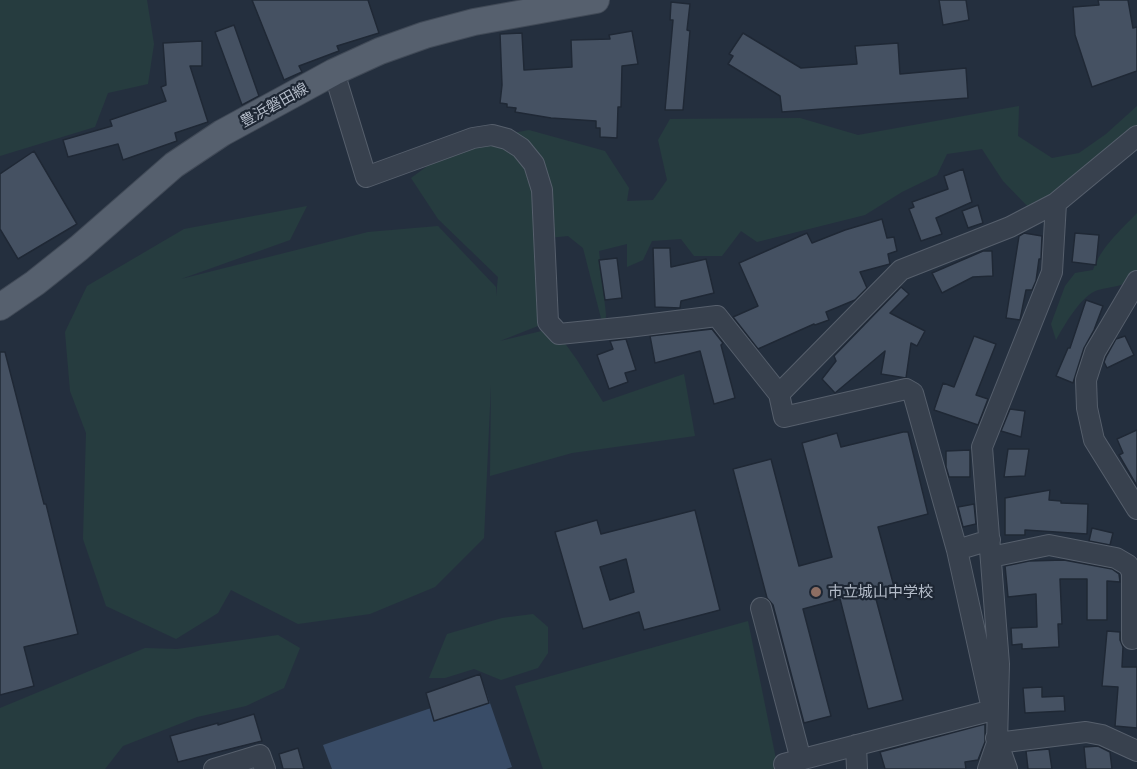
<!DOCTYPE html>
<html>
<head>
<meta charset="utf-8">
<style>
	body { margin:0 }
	canvas { display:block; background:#242f3e }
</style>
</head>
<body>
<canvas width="1137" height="769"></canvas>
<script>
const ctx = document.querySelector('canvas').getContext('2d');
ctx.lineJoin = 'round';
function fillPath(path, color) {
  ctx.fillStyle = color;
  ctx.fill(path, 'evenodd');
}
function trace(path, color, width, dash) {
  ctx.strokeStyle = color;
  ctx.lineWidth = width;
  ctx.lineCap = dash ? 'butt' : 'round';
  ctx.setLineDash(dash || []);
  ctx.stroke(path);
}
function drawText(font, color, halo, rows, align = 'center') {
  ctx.font = font + ' Barlow,"Noto Sans JP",sans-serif';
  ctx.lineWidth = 4.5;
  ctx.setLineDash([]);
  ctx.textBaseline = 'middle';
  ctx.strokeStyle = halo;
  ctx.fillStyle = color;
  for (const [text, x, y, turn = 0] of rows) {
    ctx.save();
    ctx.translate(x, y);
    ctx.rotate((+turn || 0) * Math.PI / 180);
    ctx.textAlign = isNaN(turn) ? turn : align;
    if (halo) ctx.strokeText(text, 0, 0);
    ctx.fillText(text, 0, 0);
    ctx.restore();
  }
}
fillPath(new Path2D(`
	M0 0H147L154 44 148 84 108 93 95 127 0 156Z
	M1019 106 1018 136 1052 158 1079 153 1106 134 1137 106V126L1035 214 1003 181 982 149 947 154 937 175 902 192 865 215 757 242 741 231 722 256H694L681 239 652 241 643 260 627 267V244L599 251 606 315 604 330 583 248 568 236 548 238V322L500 341 554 328 577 360 603 402 684 374 695 436 572 453 490 476 491 384 484 538 435 587 370 614 298 624 231 590 218 613 176 639 106 606 83 539 86 433 70 391 65 332 87 286 184 229 307 206 290 240 181 279 368 232 438 226 496 287V296L498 277 438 219 411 178 459 143 529 130 605 151 629 188 627 201 653 200 667 180 658 140 670 119 800 118 858 135Z
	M1137 213V276C1125 287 1112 286 1098 290 1081 295 1064 326 1056 340L1051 324 1065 286 1075 273 1093 270C1101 247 1121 230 1137 213Z
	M533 614 548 627V653L538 668 501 680 474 669 445 678H429L447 634 502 618Z
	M748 621 778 769H543L515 686Z
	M278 635 300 648 284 688 246 706 197 717 123 746 105 769H0V708L145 648 177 649Z`), '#263c3f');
fillPath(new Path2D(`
	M480 674 512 767 506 769H332L323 745 431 708 426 693Z`), '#394c67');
const building = new Path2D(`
	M252 0H368L379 33 337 46 339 51 299 66 302 72 284 80Z
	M939 0H966L969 20 943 25Z
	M1098 0H1128L1133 28 1137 27V71L1092 87 1075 35 1073 7 1099 5Z
	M671 2 690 4 687 30 690 31 683 110H665L673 20H670Z
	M234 25 259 96 242 105 215 32Z
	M632 31 638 64 622 66 621 107H618L617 138 600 137V128H596V121L551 118 515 112 516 108 507 107V104L500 103 502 85 500 34 522 33 524 70 572 67 571 40 610 39 609 35Z
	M743 33 801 68 857 64 855 46 898 43 900 74 966 68 968 98 782 112 780 96 728 64 733 56 729 54Z
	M202 41V66H190L208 122 175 133 177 141 123 160 118 144 68 157 63 140 112 126 110 120 166 101 161 87 166 85 163 43Z
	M34 151 77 224 18 259 0 229V174Z
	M963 169 972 202 936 218 942 234 921 241 909 209 914 207 912 202 948 189 944 176Z
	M978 205 983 223 968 228 962 211Z
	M882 219 887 238 894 237 897 251 888 254 890 264 860 272 867 288 855 300 826 312 829 320 815 325 814 324 758 349 733 317 758 306 739 263 807 233 812 243 845 230Z
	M1024 233 1042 236 1041 259H1039L1036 281 1032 290H1026L1020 320 1006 318 1019 236Z
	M1075 233 1099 235 1096 265 1072 262Z
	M653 248H670L671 267 706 259 714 293 681 301 680 308 655 307Z
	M983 251H992L993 276 973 277 942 293 932 273Z
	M617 258 622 298 605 300 599 260Z
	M901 287 909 294 890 313 925 331 917 346 911 343 906 378 881 374 885 351 835 393 822 379 836 361 834 356Z
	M1086 300 1103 306 1094 330 1084 348 1073 383 1056 376 1068 348H1070Z
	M712 329 723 343 721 345 735 398 714 404 700 351 655 363 650 336Z
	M974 336 996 344 976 395 988 399 978 425 934 410 943 383 954 387Z
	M1125 336 1134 355 1107 368 1104 362 1106 357 1116 339Z
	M626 339 636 370 625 373 628 382 609 389 597 355 613 349 610 341Z
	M0 352H5L44 504H46L78 634 24 647 34 686 0 695Z
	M1010 409 1025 411 1021 437 1001 431Z
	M1137 430V486L1119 455 1123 453 1117 439Z
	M903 432H908L928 514 878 527 896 594 876 599 903 700 868 709 840 599 803 609 831 716 804 723 773 605 767 598 733 469 771 459 799 566 832 557 802 443 837 433 841 447Z
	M1008 449H1029L1025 476 1004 477Z
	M970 450V477H949L946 467V451Z
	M1050 490 1049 500 1061 501V503L1088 504 1087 534 1025 530V535H1005V498Z
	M974 504 976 524 963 527 958 507Z
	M695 510 720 610 644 630 639 612 583 629 555 532 597 520 601 534ZM626 559 634 592 610 600 600 567Z
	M1092 528 1113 533 1110 545 1089 541Z
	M1064 560 1112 569 1119 574 1120 582 1107 581V620H1087V579H1060L1062 624H1058L1059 647 1022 649V644L1012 645 1011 628 1037 627 1036 594 1008 597 1005 566 1029 561Z
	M1107 631 1120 632V640L1123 647 1122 667H1137V728L1115 726 1118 687 1102 686Z
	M480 674 489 703 434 721 426 693Z
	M1042 687V697L1064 696 1065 711 1025 713 1023 688Z
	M254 714 262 741 178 762 170 736 218 723V725Z
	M985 724V742L978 760 965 762 966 769H885L880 752Z
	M1098 746 1110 752 1112 769H1086L1084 747Z
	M298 748 304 769H283L279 754Z
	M1049 749 1052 769H1028L1026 751Z`);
fillPath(building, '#455162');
trace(building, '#1f2835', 1.5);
const minor = new Path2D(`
	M334 72 366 177 473 138 492 135 507 139 521 148 534 164 542 190 548 322 559 334 628 327 717 316 779 394 784 417 906 389 913 393 957 550 990 540
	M1137 281 1095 352 1086 380 1087 408 1094 440 1137 509
	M779 394 901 270 1010 227 1056 203 1137 136
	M957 550 990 700
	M991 557 1049 545 1116 558 1128 565 1132 572V639
	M761 608 801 760
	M996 738 1007 769
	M997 743 1086 732 1102 735 1137 751
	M856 745 857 769
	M784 764 993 710
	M214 769 260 755 265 769
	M988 769 997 743 999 664 982 447 1052 272 1056 203`);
const major = new Path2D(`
	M0 307 35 283 79 248 174 165 222 133 334 72 380 51 425 35 474 22 596 0`);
trace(minor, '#565f6c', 22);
trace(major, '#414a57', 28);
trace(minor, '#38414e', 20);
trace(major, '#56606e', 26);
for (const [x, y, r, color] of [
	[816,592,6,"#8d6e63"]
]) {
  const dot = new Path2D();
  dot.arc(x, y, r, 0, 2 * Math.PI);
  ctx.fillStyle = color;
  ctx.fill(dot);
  trace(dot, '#1d2633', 2);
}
drawText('15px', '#b4bcc9', '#1d2633', [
	["豊浜磐田線",274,105,-29]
]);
drawText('15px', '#b4bcc9', '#1d2633', [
	["市立城山中学校",828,592]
], 'left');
</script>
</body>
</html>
